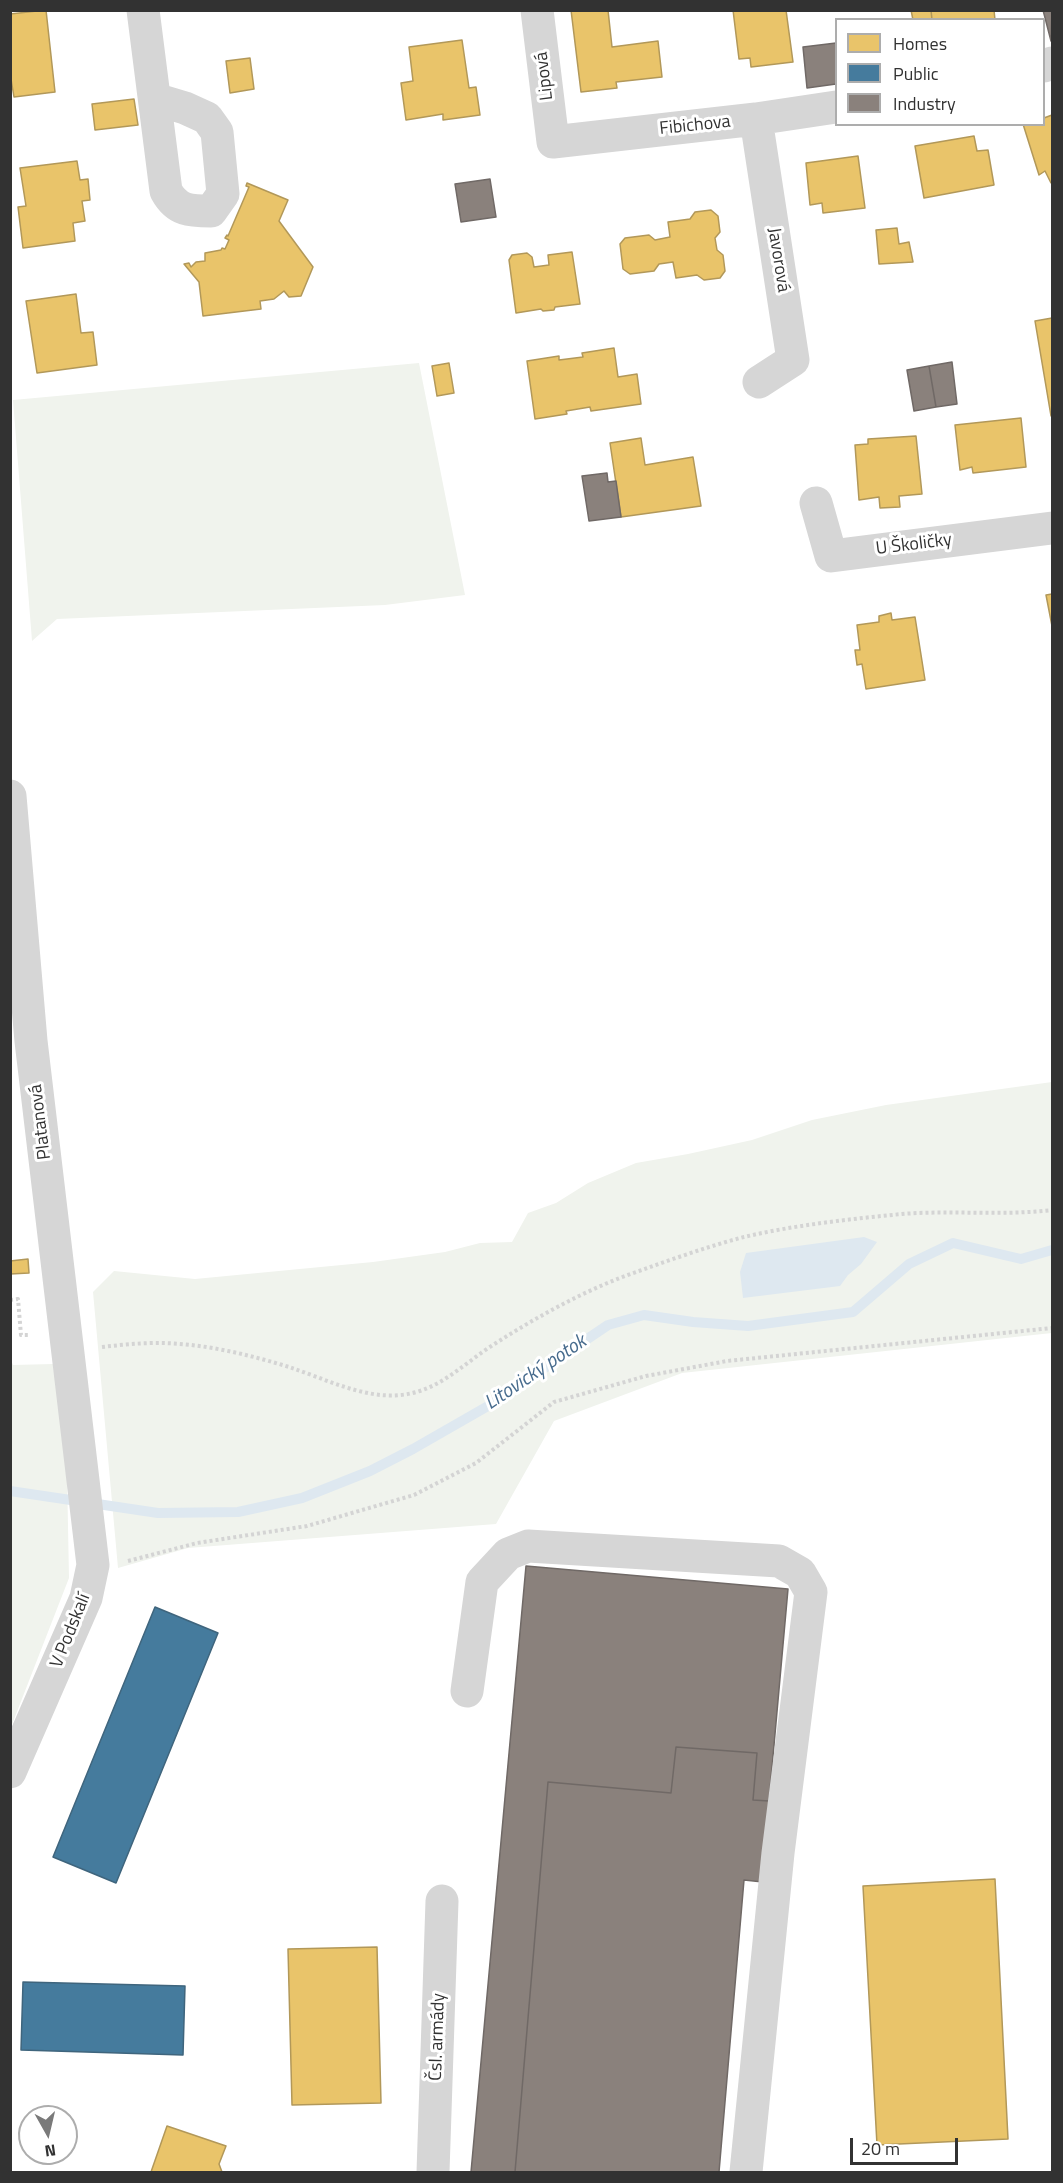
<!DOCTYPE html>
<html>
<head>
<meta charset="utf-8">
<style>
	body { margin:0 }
	#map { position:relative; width:1063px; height:2183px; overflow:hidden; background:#fff; font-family:"Titillium Web",sans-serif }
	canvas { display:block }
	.frame { position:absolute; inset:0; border:12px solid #323232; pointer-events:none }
	.legend { position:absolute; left:835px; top:18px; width:210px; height:108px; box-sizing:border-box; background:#fff; border:2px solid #adadad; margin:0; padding:8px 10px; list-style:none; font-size:18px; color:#323232 }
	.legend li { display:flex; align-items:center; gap:12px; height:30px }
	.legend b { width:30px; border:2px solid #adadad }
	.north { position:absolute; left:18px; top:2105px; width:60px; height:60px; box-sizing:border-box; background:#fff; border:2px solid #adadad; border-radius:50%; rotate:172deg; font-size:16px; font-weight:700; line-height:24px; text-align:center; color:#323232 }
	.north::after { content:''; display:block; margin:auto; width:21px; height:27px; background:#7a7a7a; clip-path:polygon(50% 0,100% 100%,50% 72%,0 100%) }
	.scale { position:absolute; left:850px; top:2138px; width:108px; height:27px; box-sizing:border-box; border:3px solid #323232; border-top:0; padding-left:8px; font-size:18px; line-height:21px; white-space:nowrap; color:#323232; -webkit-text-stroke:4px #fff; paint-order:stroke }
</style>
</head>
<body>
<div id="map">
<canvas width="1063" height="2183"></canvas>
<div class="frame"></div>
<ul class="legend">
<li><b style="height:16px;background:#e9c46a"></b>Homes</li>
<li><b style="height:16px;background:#457b9d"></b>Public</li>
<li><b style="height:16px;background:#8a817c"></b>Industry</li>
</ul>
<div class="north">N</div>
<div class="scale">20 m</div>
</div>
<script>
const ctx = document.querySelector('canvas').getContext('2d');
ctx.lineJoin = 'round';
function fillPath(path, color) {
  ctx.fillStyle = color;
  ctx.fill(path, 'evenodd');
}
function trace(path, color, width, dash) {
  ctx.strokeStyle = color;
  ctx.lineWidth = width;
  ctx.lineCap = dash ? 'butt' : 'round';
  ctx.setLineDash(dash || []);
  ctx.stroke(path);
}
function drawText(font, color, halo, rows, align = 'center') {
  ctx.font = font + ' "Titillium Web",sans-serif';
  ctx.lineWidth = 6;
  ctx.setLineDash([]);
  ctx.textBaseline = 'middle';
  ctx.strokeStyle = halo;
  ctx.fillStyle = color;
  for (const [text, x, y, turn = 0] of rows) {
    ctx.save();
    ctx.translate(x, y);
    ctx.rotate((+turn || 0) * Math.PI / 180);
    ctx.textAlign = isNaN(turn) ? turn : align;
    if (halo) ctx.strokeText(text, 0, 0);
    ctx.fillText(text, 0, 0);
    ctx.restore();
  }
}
fillPath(new Path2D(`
	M419 363 465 595 385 605 57 619 32 641 13 400Z
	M1052 1082V1333L682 1373 554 1421 496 1524 188 1548 118 1568 93 1292 114 1271 195 1279 373 1262 445 1252 480 1243 512 1242 528 1213 556 1203 588 1183 636 1163 688 1154 752 1140 812 1120 886 1105Z
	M10 1358 13 1365 53 1364 67 1474 69 1578 11 1727Z`), '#f0f3ed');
fillPath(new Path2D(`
	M864 1237 877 1242 861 1264 848 1275 840 1286 743 1298 740 1272 746 1253Z`), '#dee8f0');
const homes = new Path2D(`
	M46 10 55 92 14 97 10 73V14Z
	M571 10H608L612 47 658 41 662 77 616 82 617 88 581 92Z
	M733 10H786L793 62 751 67 750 58 739 59Z
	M911 10H931L932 20H913Z
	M931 10H994L995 20H932Z
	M462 40 469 88 476 87 480 115 443 120V114L406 120 401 83 413 81 409 47Z
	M250 58 254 89 230 93 226 61Z
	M134 99 138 125 95 130 92 104Z
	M1052 115V183H1051L1045 171 1039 175 1023 124H1044V118Z
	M974 136 977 151 988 150 994 185 924 198 915 146Z
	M858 156 865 208 823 213 822 203 810 205 806 163Z
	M77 161 80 180 88 179 90 200 82 201 85 221 73 223 75 241 23 248 18 207 26 206 20 168Z
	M247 183 288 200 279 221 313 267 301 296 289 297 284 291 274 299 260 301 261 309 203 316 199 282 184 264 189 263 191 267 196 262 205 261V253L221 250 222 248 225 249 229 240 225 238 227 235 228 236 249 187 246 186Z
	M711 210 718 216 720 232 715 238 717 250 723 255 725 271 720 278 704 280 697 275 676 278 673 262 659 264 654 271 630 274 623 269 620 244 625 238 649 235 655 240 670 237 668 222 690 219 695 212Z
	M897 228 899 244 909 242 913 262 879 264 876 230Z
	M572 252 580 304 555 307 554 310 543 311 541 309 516 313 509 260 512 255 527 253 532 257 534 267 549 265 548 255Z
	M76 294 81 333 93 332 97 365 37 373 26 301Z
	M1052 318V416H1051L1035 321Z
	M614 348 618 377 637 374 641 404 591 411 590 407 566 411 567 414 535 419 527 361 559 356V360L583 357 582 353Z
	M449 363 454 393 437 396 432 366Z
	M1021 418 1026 467 973 473 972 467 960 470 955 425Z
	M916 436 922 494 899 496 900 507 880 508 879 497 859 500 855 445 868 444V439Z
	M641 438 645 465 693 457 701 506 621 517 610 443Z
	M1052 594V626L1046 595Z
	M891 613 892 620 915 617 925 680 866 689 862 664 857 665 855 650H860L857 625 879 622V616Z
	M28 1259 29 1273 10 1274V1261Z
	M995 1879 1008 2139 877 2145 863 1886Z
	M377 1947 381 2103 292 2105 288 1949Z
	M167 2126 226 2146 219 2164 222 2172H151Z`);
fillPath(homes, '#e9c46a');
trace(homes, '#b29859', 1.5);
const public = new Path2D(`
	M155 1607 218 1633 116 1883 53 1857Z
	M23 1982 185 1986 183 2055 21 2050Z`);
fillPath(public, '#457b9d');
trace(public, '#3f657d', 1.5);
const industry = new Path2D(`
	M1043 10H1052L1051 41Z
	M836 43V84L807 88 803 47Z
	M490 179 496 217 461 222 455 184Z
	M952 362 957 404 936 407 929 366Z
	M929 366 936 407 914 411 907 370Z
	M607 473 608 482 616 481 621 517 589 521 582 476Z
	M526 1566 788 1589 769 1801 753 1800 757 1753 676 1747 671 1793 548 1782 515 2172H471Z
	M676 1747 757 1753 753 1800 769 1801 763 1882 744 1880 719 2172H515L548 1782 671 1793Z`);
fillPath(industry, '#8a817c');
trace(industry, '#706966', 1.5);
trace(new Path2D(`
	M10 1491 158 1513 238 1512 302 1498 370 1471 413 1449 488 1406 608 1325 644 1315 693 1322 748 1326 853 1312 909 1264 953 1243 1021 1259 1052 1250`), '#dee8f0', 10);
trace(new Path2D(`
	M10 1300 18 1299 21 1335H30
	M102 1347C120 1345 138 1343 157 1343 201 1343 247 1354 289 1367 323 1378 364 1399 400 1395 439 1392 465 1362 496 1343 540 1315 589 1288 639 1271 673 1259 709 1246 744 1237 795 1225 850 1219 902 1214 952 1210 1003 1216 1052 1210
	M128 1561 197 1543 307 1526 414 1495 476 1463 554 1402 646 1376 727 1361 1052 1328`), '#d4d4d4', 4, [3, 3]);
trace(new Path2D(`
	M143 10 166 191C177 211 190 211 211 211L223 194 217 132 207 118 185 108 155 99
	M537 10 553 142 756 119 836 107
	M1044 66 1052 63
	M756 119 793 360 759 382
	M816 503 831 556 1052 528
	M10 796 31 1041 93 1565 86 1598 10 1772
	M467 1691 482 1582 508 1554 528 1546 779 1561 800 1573 811 1592 778 1853 746 2172
	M433 2172 442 1901`), '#d6d6d6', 33);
drawText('18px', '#323232', '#fff', [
	["Lipová",545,76,-97],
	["Fibichova",695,126,-6],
	["Javorová",778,260,81],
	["U Školičky",914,545,-7],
	["Platanová",41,1122,-97],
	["V Podskalí",71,1631,-68],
	["Čsl. armády",438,2037,-88]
]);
drawText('italic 20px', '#476b8d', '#fff', [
	["Litovický potok",536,1373,-34]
]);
</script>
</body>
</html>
